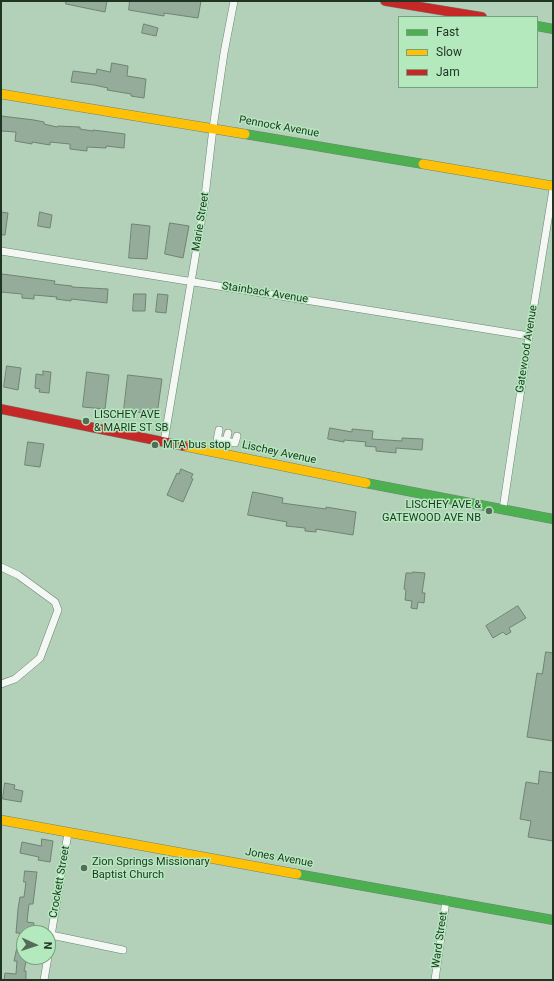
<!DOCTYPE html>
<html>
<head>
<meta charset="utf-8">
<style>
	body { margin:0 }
	#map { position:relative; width:554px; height:981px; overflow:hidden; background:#b3d0b9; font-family:Roboto,sans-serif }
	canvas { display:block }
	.frame { position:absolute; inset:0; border:2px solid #1f3423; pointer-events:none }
	.legend { position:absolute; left:398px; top:16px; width:140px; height:72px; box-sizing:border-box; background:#b4e9bd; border:1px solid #78a17f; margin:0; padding:5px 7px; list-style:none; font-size:12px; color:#1f3423 }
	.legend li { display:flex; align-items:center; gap:8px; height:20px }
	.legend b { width:20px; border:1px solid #78a17f }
	.north { position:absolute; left:16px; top:925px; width:40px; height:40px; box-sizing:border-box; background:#b4e9bd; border:1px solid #78a17f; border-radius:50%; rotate:93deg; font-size:11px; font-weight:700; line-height:16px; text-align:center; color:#1f3423 }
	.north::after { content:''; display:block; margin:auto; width:14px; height:18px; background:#536b58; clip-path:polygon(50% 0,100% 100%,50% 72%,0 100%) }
</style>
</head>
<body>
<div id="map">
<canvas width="554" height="981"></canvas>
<div class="frame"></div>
<ul class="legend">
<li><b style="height:5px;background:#4caf50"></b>Fast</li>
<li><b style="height:5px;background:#ffc107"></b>Slow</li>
<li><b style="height:5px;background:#c62828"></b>Jam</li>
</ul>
<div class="north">N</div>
</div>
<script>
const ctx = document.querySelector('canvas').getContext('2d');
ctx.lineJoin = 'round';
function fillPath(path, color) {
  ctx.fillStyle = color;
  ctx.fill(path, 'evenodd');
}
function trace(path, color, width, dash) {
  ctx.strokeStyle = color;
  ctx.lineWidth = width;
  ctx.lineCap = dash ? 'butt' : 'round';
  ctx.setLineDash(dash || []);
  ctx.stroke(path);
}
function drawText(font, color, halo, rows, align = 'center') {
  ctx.font = font + ' Roboto,sans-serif';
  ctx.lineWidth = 3;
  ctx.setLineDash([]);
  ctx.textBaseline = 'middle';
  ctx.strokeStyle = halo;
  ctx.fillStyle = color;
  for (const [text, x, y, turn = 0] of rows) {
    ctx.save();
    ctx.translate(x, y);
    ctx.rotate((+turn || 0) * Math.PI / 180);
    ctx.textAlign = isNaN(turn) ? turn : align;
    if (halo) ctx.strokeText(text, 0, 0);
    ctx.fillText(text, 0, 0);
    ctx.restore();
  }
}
const building = new Path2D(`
	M66 1H107L105 12 66 4Z
	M130 1H201L198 18 164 13V16L129 10Z
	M144 24 158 28 156 36 142 33Z
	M112 63 128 66 127 76 146 79 144 98 131 96V94L107 90 108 88 94 85 71 82 73 71 96 74 97 69 110 72Z
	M1 116 34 120 44 122V124L57 127 58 126 80 127V129L93 131V130L125 134 124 148 106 146V148L87 147V151L70 149V144L50 142V145L32 142V144L15 141 16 132 1 131Z
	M1 212 8 213 5 235H1Z
	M40 212 52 215 50 228 38 226Z
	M170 223 189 226 183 258 165 254Z
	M132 224 150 226 147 259 129 258Z
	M2 274 55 281 54 284 72 286V287L108 289 107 303 71 299V301L56 299 57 297 34 295V299L22 298V294L1 292Z
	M134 294H146L145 311H133Z
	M158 294 168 295 166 313 156 312Z
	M7 366 21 368 18 390 4 387Z
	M43 371 51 372 49 393 39 392 40 389 35 388 36 374 43 375Z
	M87 372 109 375 105 409 83 407Z
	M128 375 162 379 157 415 124 410Z
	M330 428 352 432V429L373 431 372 439 402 441V438L423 439 422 450 396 448V453L376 451V447L365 446 366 442 344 440V442L328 439Z
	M28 442 44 444 40 467 25 465Z
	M181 469 193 474 191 478 193 479 183 502 167 495 177 473 179 474Z
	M253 492 283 498 282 503 326 509V507L356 512 353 535 316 529V532L305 531V528L286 526 287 522 248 515Z
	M413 572 425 573 422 593H425L424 603 418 602 417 609 411 608 412 601 405 600 406 590 404 589 406 573H412Z
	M518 606 526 618 509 628 511 632 506 635 503 632 493 638 486 626Z
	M546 652 553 653V741L527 737 537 673 542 674Z
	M540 771 553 773V841L528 837 531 821 520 819 526 782 538 784Z
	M5 783 15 785 14 789 23 791 21 802 3 799Z
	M42 839 53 841 50 862 38 860 39 857 20 853 22 842 41 846Z
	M25 871 37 872 33 904H29L27 922 34 923 33 933H24V957H27L24 971H26V980H4L5 973 16 974 17 961H14L20 933H16L18 909 20 897H24L26 882H24Z`);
fillPath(building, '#95ac9a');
trace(building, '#6e8473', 1);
const street = new Path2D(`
	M1 251 529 336
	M219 430 217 440H221
	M226 441 228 433
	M164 442 204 205 213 128 224 53 234 1
	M219 453 221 440 235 443 237 436
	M503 509 529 336 553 189
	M1 567 18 575 55 602 58 610 40 658 15 679 1 684
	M51 935 123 950
	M48 954 68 833
	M44 980 48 957
	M435 980 446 900`);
const fast = new Path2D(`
	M537 26 553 29
	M245 134 423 164
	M366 483 553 519
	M297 874 553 920`);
const slow = new Path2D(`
	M1 94 245 134
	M423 164 553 186
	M184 446 366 483
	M1 820 297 874`);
const jam = new Path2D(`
	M385 1 482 17
	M1 409 184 446`);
trace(street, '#6d8372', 8);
trace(fast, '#6d8372', 10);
trace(slow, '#6d8372', 10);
trace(jam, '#6d8372', 10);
trace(street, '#f4f8f4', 7);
trace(fast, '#4caf50', 9);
trace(slow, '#ffc107', 9);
trace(jam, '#c62828', 9);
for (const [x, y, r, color] of [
	[86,421,4,"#536b58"],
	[155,445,4,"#536b58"],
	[489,511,4,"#536b58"],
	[84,868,4,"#536b58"]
]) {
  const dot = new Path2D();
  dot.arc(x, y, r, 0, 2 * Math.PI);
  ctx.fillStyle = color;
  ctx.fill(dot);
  trace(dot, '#b4e9bd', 1.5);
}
drawText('11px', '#1f3423', '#b4e9bd', [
	["Pennock Avenue",279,127,10],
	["Marie Street",201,222,-81],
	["Stainback Avenue",265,293,9],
	["Gatewood Avenue",527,349,-81],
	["Lischey Avenue",279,453,12],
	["Jones Avenue",279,858,10],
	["Crockett Street",60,882,-80],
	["Ward Street",440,940,-82]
]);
drawText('11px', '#1f3423', '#b4e9bd', [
	["LISCHEY AVE",94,415],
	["& MARIE ST SB",94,428],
	["MTA bus stop",163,445],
	["LISCHEY AVE &",481,505,"right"],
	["GATEWOOD AVE NB",481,518,"right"],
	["Zion Springs Missionary",92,862],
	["Baptist Church",92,875]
], 'left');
</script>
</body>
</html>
